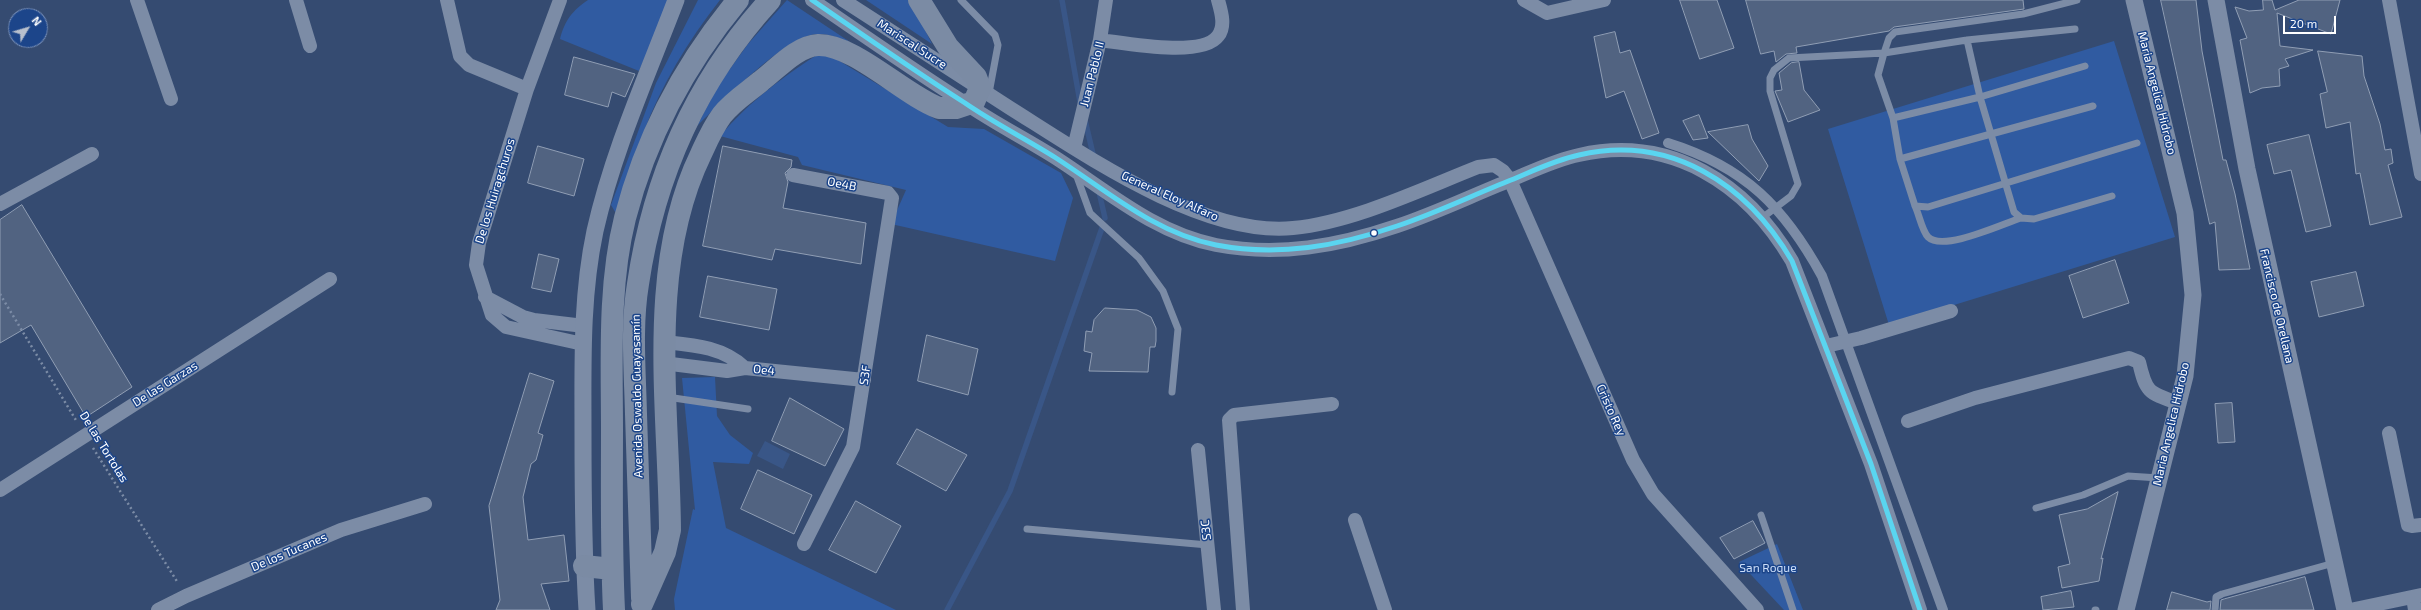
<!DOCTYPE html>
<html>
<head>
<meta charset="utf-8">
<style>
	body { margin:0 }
	#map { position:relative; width:2421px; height:610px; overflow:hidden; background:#354b71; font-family:"Exo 2",sans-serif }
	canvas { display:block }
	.north { position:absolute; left:8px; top:8px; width:40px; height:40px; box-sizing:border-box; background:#1c458a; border:1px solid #778fb9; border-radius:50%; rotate:52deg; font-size:11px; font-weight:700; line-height:16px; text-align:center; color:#fff }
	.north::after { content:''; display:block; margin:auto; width:14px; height:18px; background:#b8c0cd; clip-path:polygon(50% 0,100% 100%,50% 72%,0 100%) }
	.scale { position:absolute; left:2283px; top:16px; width:53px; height:18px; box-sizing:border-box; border:2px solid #fff; border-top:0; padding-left:5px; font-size:12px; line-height:14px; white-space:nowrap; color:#fff; -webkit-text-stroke:3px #1c458a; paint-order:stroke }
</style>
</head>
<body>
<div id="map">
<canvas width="2421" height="610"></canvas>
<div class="north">N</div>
<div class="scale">20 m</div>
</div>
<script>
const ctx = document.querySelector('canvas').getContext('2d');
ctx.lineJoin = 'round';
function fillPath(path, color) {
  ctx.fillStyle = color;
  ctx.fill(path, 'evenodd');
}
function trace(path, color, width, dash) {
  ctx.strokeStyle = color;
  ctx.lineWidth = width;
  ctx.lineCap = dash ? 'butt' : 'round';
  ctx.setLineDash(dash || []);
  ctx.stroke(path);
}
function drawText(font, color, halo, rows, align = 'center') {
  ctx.font = font + ' "Exo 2",sans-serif';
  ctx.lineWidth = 3;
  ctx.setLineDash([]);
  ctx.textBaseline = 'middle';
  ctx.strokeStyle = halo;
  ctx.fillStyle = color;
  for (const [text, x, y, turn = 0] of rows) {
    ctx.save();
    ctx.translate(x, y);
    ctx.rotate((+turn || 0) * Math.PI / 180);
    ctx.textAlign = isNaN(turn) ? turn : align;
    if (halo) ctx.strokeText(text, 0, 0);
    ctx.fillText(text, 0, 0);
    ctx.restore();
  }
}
fillPath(new Path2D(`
	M588 0H670L639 71 560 39C565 20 572 11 588 0Z
	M698 0H720C688 41 661 85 643 134 633 160 625 188 617 215L611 205 656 83Z
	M787 0 850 42C841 39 830 34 820 34 789 31 720 104 697 126L719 84 748 44Z
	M866 0H910L932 44Z
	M2114 41 2175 237 1889 325 1828 129Z
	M823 51 948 127 984 129 1061 173 1073 198 1055 261 891 224 906 190 802 165 798 157 720 136C751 100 784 76 823 51Z
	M715 377 717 416 730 435 753 453 749 464 713 462 726 528 896 610H675L674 599 693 509 695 510 682 378Z
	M1777 544 1803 610H1784L1739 562Z`), '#305ba1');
fillPath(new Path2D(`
	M765 441 790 454 783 469 757 456Z`), '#395687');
trace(new Path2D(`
	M1062 0 1080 102
	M1085 120 1093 154
	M1099 192 1105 218
	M947 610 1010 491 1102 228`), '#395687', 5.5);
const building = new Path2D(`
	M1680 0H1717L1734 48 1700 59Z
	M1746 0H2023L2024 9 1894 27 1889 31 1796 47 1797 53 1786 54 1776 62 1774 51 1761 54Z
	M2161 0H2196L2202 51 2223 160H2226L2235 194 2250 269 2219 270 2215 222 2210 224Z
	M2263 0H2272L2275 10 2299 0H2340L2331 34 2277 13 2280 46 2313 50 2285 59 2289 66 2279 69 2280 86 2262 88 2250 93 2240 40 2247 38 2235 7 2249 11 2263 10Z
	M1615 32 1620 53 1630 50 1659 133 1642 139 1624 91 1606 98 1594 37Z
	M2318 51 2362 56 2364 76 2380 124 2385 150 2391 149 2393 163 2388 165 2402 217 2370 225 2360 173 2356 174 2350 122 2326 128 2320 94 2327 92Z
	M574 57 635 74 625 97 612 92 608 107 565 95Z
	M1799 62 1804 90 1820 110 1788 122 1775 91 1782 90 1779 73 1791 63Z
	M1699 115 1708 138 1693 140 1683 121Z
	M1748 125 1752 139 1768 166 1759 181 1708 132Z
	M2309 135 2331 226 2306 232 2291 170 2274 174 2267 145Z
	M538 146 584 159 574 196 528 183Z
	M723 146 792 160 791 167 785 173 788 182 783 208 866 223 861 264 775 249 772 260 703 246Z
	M22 205 132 387 86 417 31 325 0 343V220Z
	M539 254 559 259 551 292 532 288Z
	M2115 260 2129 303 2083 318 2069 276Z
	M2356 272 2364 306 2319 317 2311 282Z
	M708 276 777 289 769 330 700 317Z
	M1105 308 1137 310 1151 317 1156 328V341L1155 347H1150L1148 372 1089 371 1092 353 1084 351 1086 331 1092 332 1094 320Z
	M927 335 978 349 968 395 918 381Z
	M530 373 554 381 538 433 543 435 536 460 531 464 523 497 528 540 564 535 569 581 541 584 550 610H496L500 600 489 506Z
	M790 398 844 429 825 466 772 441Z
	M2232 403 2235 442 2218 443 2215 404Z
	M917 429 967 455 946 491 897 464Z
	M758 470 812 495 794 534 741 509Z
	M2118 492 2101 559 2103 558 2099 581 2062 588 2058 567 2070 564 2059 515 2087 509Z
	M856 501 901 526 876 573 829 550Z
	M1753 521 1765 543 1734 559 1720 538Z
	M2305 577 2314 610H2220L2221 600 2224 599Z
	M2071 591 2074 607 2043 610 2041 597Z
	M2172 592 2207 602 2211 601 2210 610H2167Z`);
fillPath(building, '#516381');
trace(building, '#909eb4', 1);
trace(new Path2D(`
	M0 294 77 422
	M93 448 178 583`), '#7c8ca6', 2.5, [2, 3]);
trace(new Path2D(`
	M961 0 995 35 998 45 989 93
	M2075 29 1967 40 1884 53 1878 75 1893 118 1900 159 1915 206 1928 207 2137 143
	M1967 40 1980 97 2014 212 2021 218 2034 219 2112 196
	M1893 118 1980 97 2085 66
	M1900 159 2093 106
	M1076 174 1090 213 1139 258 1163 291 1178 329 1172 392
	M1915 206C1919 214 1922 231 1928 237 1943 252 2002 224 2021 218
	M1762 218 1791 196 1798 184 1770 91V78L1774 70 1789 58 1884 53 1889 38 1895 32 2023 14 2077 0
	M667 397 748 409
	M2036 508 2083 495 2128 476 2159 478
	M1761 515 1793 610
	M1027 529 1208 545
	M2095 610H2096
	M2215 610 2216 597 2222 594 2334 563`), '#7c8ca6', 7);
trace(new Path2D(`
	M1668 143C1745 167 1784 207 1822 276L1943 610`), '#7c8ca6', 10);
trace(new Path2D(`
	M137 0 171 99
	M296 0 310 46
	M447 0 460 56 469 65 527 89
	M560 0 527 89 479 243 476 265 492 315 506 327 583 344
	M812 0C863 35 913 70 965 103 994 123 1026 139 1056 158 1107 191 1155 233 1216 245 1279 257 1338 246 1397 226 1436 213 1473 195 1511 180 1533 171 1555 160 1579 155 1671 134 1747 184 1792 261L1871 464 1920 610
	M843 0C899 36 954 72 1010 108 1085 155 1202 237 1293 228 1354 222 1422 189 1478 167L1494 165 1503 171 1510 180 1633 460 1653 494 1757 610
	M1524 0 1547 13 1604 0
	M2389 0 2421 174
	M1100 40C1125 43 1202 58 1218 36 1226 26 1221 11 1218 0
	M1074 148 1100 40 1106 0
	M793 175 888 193 892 198 853 447 804 544
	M0 204 92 154
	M485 297 523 317 534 320 584 326
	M665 342C694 345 723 347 745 368
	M1826 346 1861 338 1951 311
	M663 363 727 371 745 368 864 380
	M1908 421 1975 398 2129 358 2139 362C2146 393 2149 393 2178 403
	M2389 433 2408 525 2412 526 2421 525
	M1198 450 1214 610
	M0 490 330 279
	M1355 520 1385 610
	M2413 597 2415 610
	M158 610 186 596 341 530 425 504
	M1243 610 1229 420 1234 415 1332 404
	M2350 610 2421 595`), '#7c8ca6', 14);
trace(new Path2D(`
	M2216 0 2247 169 2345 610
	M587 610C583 550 583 491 583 431 583 364 581 297 595 231 613 151 647 76 676 0
	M2126 610 2185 376 2193 295 2185 213 2134 0`), '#7c8ca6', 17);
trace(new Path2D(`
	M584 566 612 569
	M642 598C640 537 638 475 636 414 635 371 631 326 638 284 654 175 696 81 770 0
	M642 604 665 552 670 530C669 408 646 267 701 154 707 141 713 127 722 115 733 101 748 92 761 81 777 69 797 46 818 45 854 44 904 95 939 108H956L974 102 980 88 976 77 948 47 919 0
	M614 610C611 550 612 490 612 430 612 360 608 286 625 218 646 137 684 65 738 0`), '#7b8ba4', 22);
trace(new Path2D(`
	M812 0C863 35 913 70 965 103 994 123 1026 139 1056 158 1107 191 1155 233 1216 245 1279 257 1338 246 1397 226 1436 213 1473 195 1511 180 1533 171 1555 160 1579 155 1671 134 1747 184 1792 261L1871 464 1920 610`), '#5ad5f0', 5);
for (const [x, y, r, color] of [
	[1374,233,3.5,"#fff"]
]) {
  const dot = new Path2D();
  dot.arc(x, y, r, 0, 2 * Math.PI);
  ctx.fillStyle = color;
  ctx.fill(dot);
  trace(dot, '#1c458a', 1.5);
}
drawText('12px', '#fff', '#1c458a', [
	["Mariscal Sucre",912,44,33],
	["Juan Pablo II",1092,74,-76],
	["Maria Angelica Hidrobo",2157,93,76],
	["Oe4B",842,184,11],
	["De los Huiragchuros",495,191,-73],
	["General Eloy Alfaro",1170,196,24],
	["Francisco de Orellana",2277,306,77],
	["Oe4",764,370,6],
	["S3F",865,375,-81],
	["De las Garzas",165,384,-32],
	["Avenida Oswaldo Guayasamín",637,396,-91],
	["Cristo Rey",1611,410,66],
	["Maria Angelica Hidrobo",2171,424,-77],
	["De las Tortolas",104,447,58],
	["S3C",1206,530,-96],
	["De los Tucanes",289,552,-23]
]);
drawText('12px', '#ccdef9', '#1c458a', [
	["San Roque",1768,568]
]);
</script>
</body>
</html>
